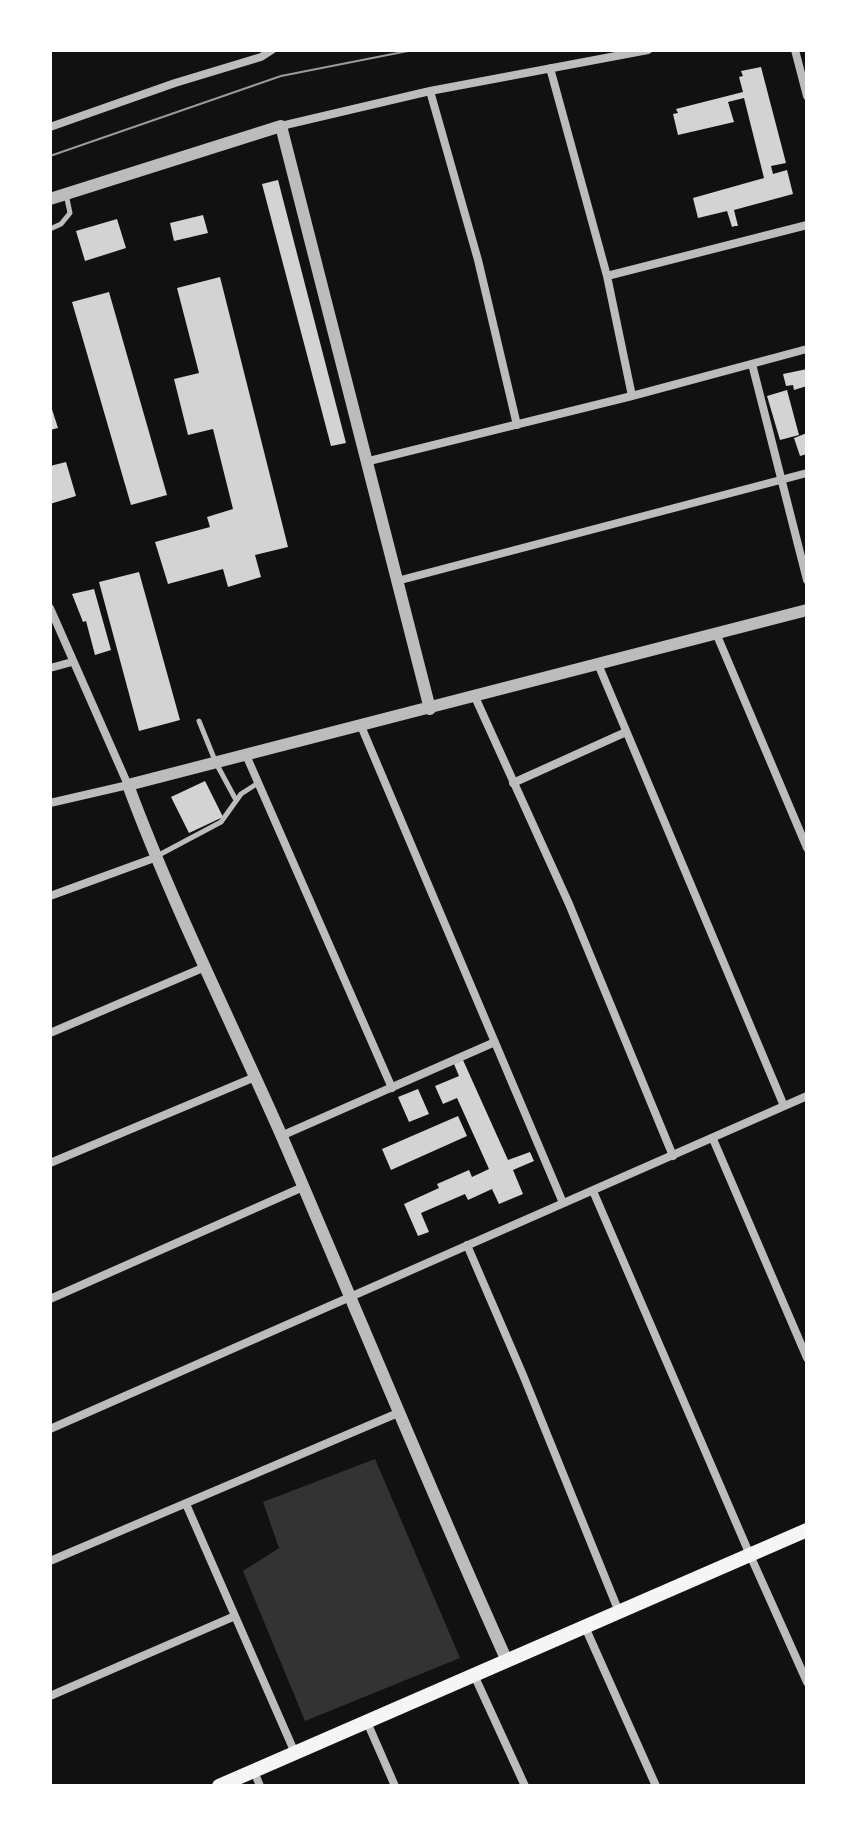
<!DOCTYPE html>
<html>
<head>
<meta charset="utf-8">
<style>
	body { margin:0 }
	#map { position:relative; width:857px; height:1836px; overflow:hidden; background:#111; font-family:"Fira Sans Condensed",sans-serif }
	canvas { display:block }
	.frame { position:absolute; inset:0; border:52px solid #fff; pointer-events:none }
</style>
</head>
<body>
<div id="map">
<canvas width="857" height="1836"></canvas>
<div class="frame"></div>
</div>
<script>
const ctx = document.querySelector('canvas').getContext('2d');
ctx.lineJoin = 'round';
function fillPath(path, color) {
  ctx.fillStyle = color;
  ctx.fill(path, 'evenodd');
}
function trace(path, color, width, dash) {
  ctx.strokeStyle = color;
  ctx.lineWidth = width;
  ctx.lineCap = dash ? 'butt' : 'round';
  ctx.setLineDash(dash || []);
  ctx.stroke(path);
}
fillPath(new Path2D(`
	M375 1459 460 1658 305 1721 243 1571 279 1548 263 1502Z`), '#333');
fillPath(new Path2D(`
	M761 67 786 163 771 166 773 174 787 170 793 194 734 210 738 226H735L732 227 727 211 698 218 693 198 764 178 744 98 728 102 734 122 678 135 673 114 678 113 676 109 743 92 739 77 743 76 741 71Z
	M278 180 346 443 331 446 262 184Z
	M203 215 208 233 174 241 170 223Z
	M117 219 126 248 85 261 76 231Z
	M220 277 288 547 255 555 261 577 228 587 223 569 168 584 155 542 210 527 207 517 233 509 213 429 188 435 174 379 199 373 177 288Z
	M109 292 167 495 131 505 72 302Z
	M807 369V386L794 390 793 385 786 386 783 374Z
	M787 390 799 435 780 440 767 396Z
	M50 403 58 428 50 430Z
	M807 433V454L800 456 794 438Z
	M66 462 76 496 50 504V466Z
	M139 572 180 720 139 731 99 582Z
	M94 589 111 650 95 655 86 621 83 622 72 594Z
	M205 781 223 817 189 833 171 797Z
	M463 1060 508 1160 530 1152 534 1161 513 1170 523 1194 499 1204 492 1189 468 1200 465 1194 421 1213 429 1232 418 1236 404 1204 439 1188 437 1184 469 1170 472 1177 489 1169 457 1098 443 1104 435 1086 459 1076 454 1064Z
	M418 1089 429 1114 409 1122 398 1097Z
	M458 1116 467 1136 391 1170 382 1149Z`), '#d3d3d3');
trace(new Path2D(`
	M50 229 61 224 70 213 66 194
	M199 721 216 763 236 800
	M157 856 221 822 241 794 258 783`), '#bcbcbc', 5);
trace(new Path2D(`
	M795 50 807 96
	M550 68 607 276 632 396
	M430 91 478 260 517 425
	M281 126 430 91 648 50
	M50 127 175 83 261 57 272 50
	M607 276 807 225
	M752 364 807 580
	M365 462 632 396 807 349
	M397 581 807 473
	M50 608 128 785 50 803
	M716 633 807 848
	M598 664 784 1106
	M50 668 72 662
	M475 697 569 904 673 1156
	M361 726 563 1203
	M246 755 392 1088
	M513 783 626 732
	M50 896 157 857
	M50 1033 205 967
	M281 1136 495 1042
	M713 1139 807 1358
	M50 1163 255 1077
	M593 1191 750 1555 807 1682
	M467 1245 523 1375 619 1612
	M50 1299 303 1187
	M50 1429 807 1096
	M186 1504 295 1753
	M50 1561 398 1413
	M585 1627 656 1786
	M474 1675 525 1786
	M50 1696 235 1616
	M367 1722 395 1786
	M254 1771 260 1786`), '#bcbcbc', 8);
trace(new Path2D(`
	M50 199 281 126 430 709
	M507 1661C429 1488 358 1313 283 1139 231 1021 173 906 128 785L807 610`), '#bcbcbc', 12);
trace(new Path2D(`
	M219 1786 807 1530`), '#f5f5f5', 14);
trace(new Path2D(`
	M50 156 281 76 413 50`), '#9a9a9a', 2);
</script>
</body>
</html>
